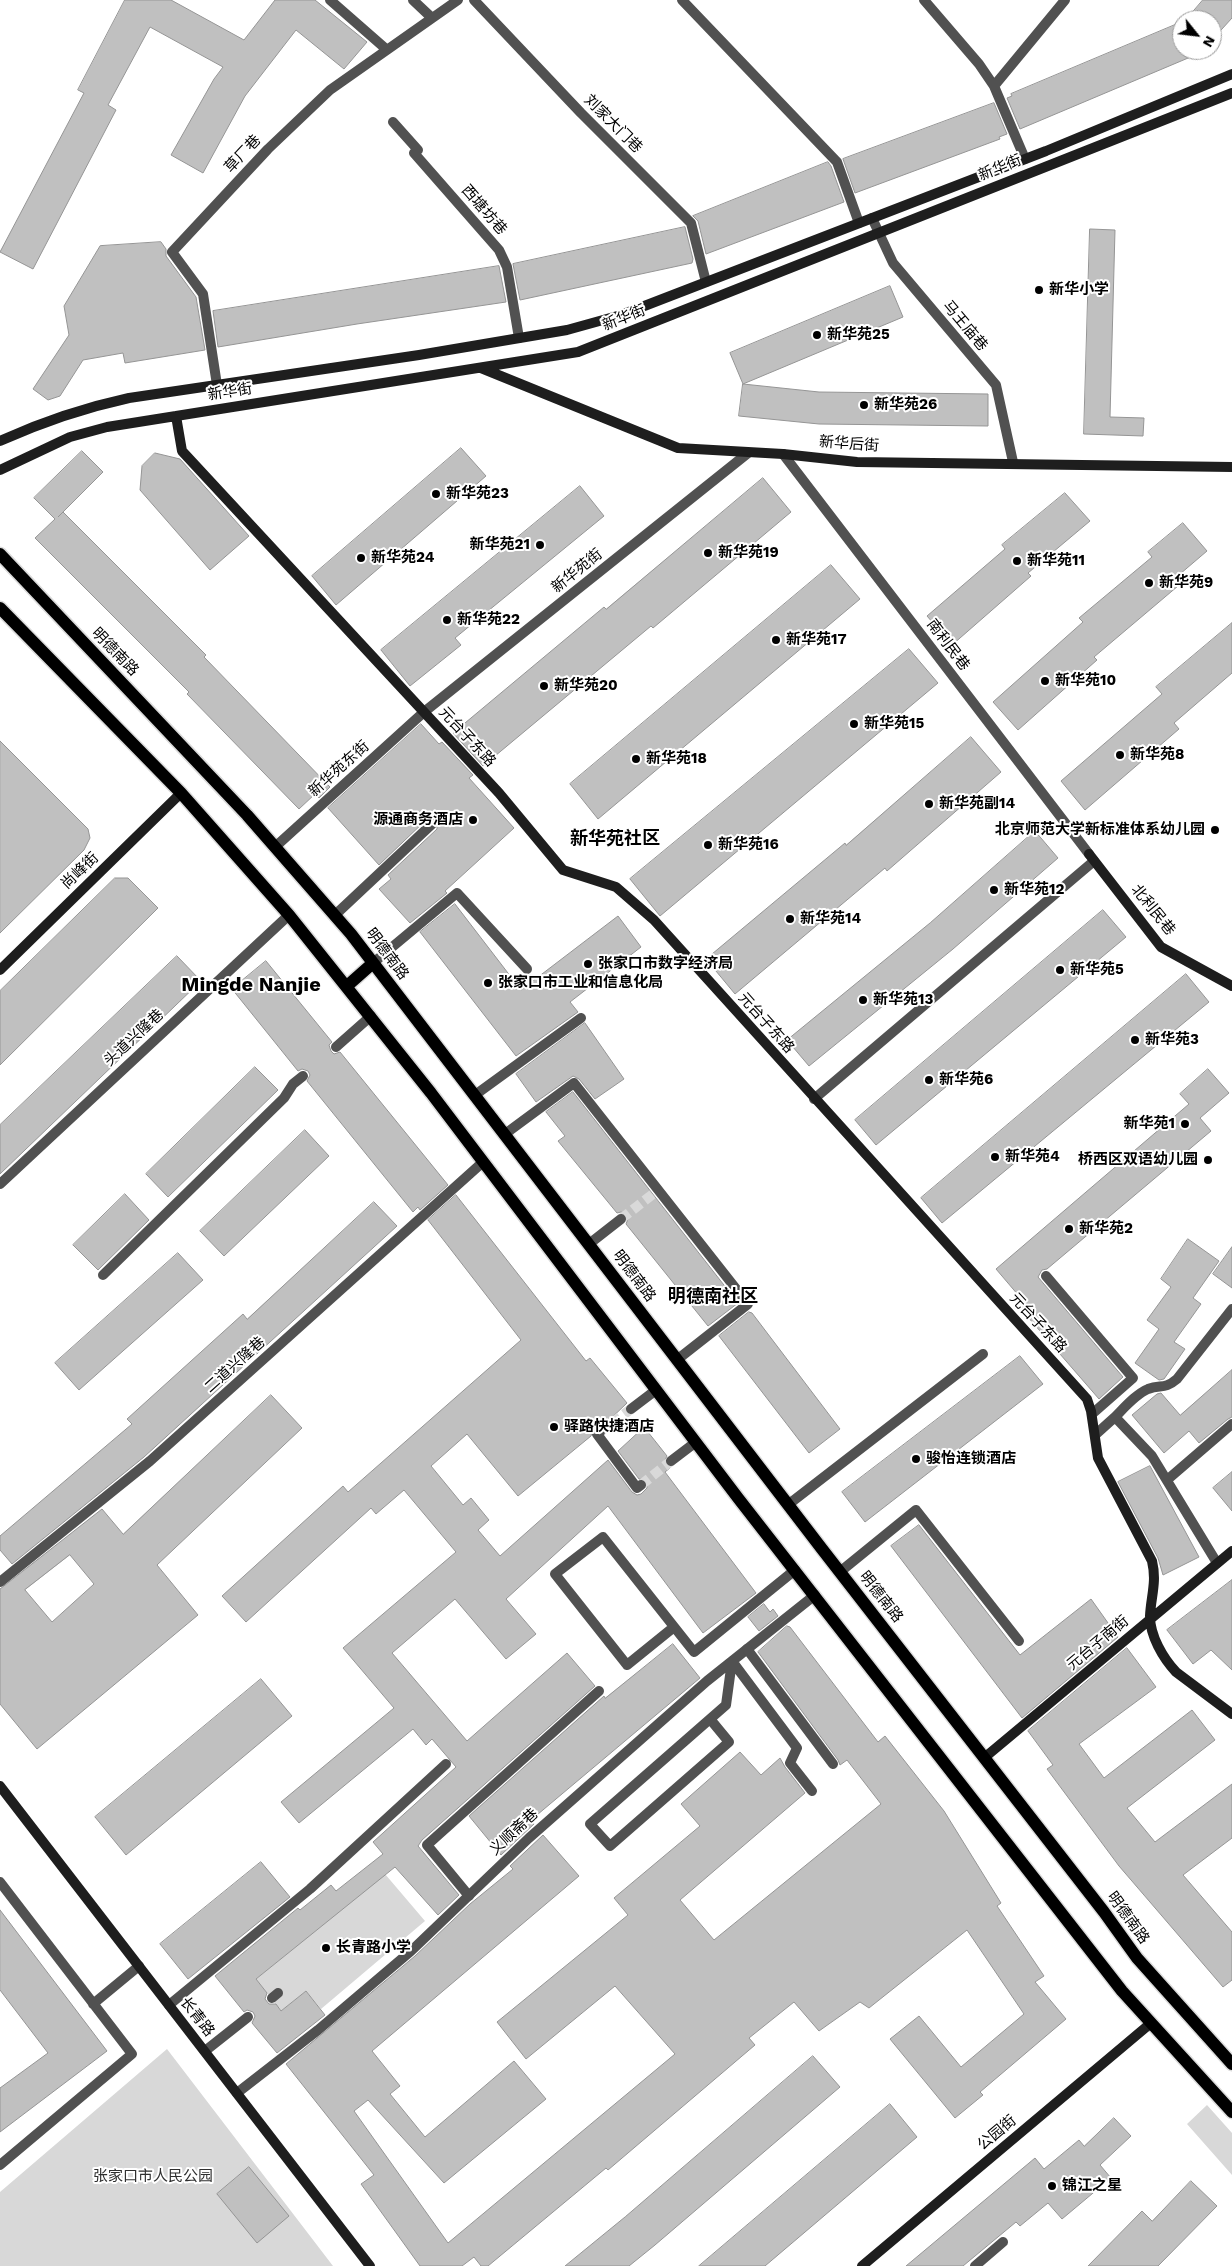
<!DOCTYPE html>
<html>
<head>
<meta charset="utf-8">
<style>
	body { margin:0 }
	#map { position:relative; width:1232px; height:2266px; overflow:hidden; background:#fff; font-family:"Work Sans",sans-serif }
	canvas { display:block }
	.north { position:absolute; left:1172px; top:10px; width:50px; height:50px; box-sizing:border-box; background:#fff; border:1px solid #999; border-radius:50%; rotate:119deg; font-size:14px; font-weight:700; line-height:20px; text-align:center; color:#000 }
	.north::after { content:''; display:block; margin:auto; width:18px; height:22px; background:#000; clip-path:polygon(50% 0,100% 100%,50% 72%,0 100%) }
</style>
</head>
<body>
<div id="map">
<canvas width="1232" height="2266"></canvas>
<div class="north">N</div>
</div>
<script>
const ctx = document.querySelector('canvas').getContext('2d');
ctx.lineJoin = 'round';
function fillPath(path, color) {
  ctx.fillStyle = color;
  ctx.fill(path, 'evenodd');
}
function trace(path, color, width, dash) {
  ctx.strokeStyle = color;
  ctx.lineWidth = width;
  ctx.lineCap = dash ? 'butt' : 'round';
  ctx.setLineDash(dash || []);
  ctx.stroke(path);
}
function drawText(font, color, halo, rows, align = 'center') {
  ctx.font = font + ' "Work Sans","Noto Sans SC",sans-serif';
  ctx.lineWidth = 4;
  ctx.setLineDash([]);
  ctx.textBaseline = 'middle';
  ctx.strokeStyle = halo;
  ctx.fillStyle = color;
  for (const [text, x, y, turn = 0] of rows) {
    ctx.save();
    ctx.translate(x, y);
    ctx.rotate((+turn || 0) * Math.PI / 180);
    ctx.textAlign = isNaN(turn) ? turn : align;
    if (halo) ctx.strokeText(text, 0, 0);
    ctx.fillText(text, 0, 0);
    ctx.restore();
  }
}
fillPath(new Path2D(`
	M385 1874 425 1921 321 2009 306 1991 281 2011 256 1979Z
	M167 2049 333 2266H0V2192Z
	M1207 2105 1232 2133V2175L1187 2124Z`), '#d8d8d8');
const building = new Path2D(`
	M125 0H171L244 40 275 0H315L367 42 344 69 296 30 245 96 203 173 171 155 214 79 223 67 150 27 108 105 116 110 33 269 0 252 84 93 78 90Z
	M1203 0H1232V18L1212 40V20H1186L1191 18V14Z
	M1182 22V50H1203L1200 53 1020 129 1007 98 1012 96 1011 94Z
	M994 103 1007 134 999 137 1000 139 855 193 843 159Z
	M828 162 831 166 844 202 706 254 698 221 693 216Z
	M685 227 693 259 692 263 520 300 513 264Z
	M1090 229 1115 230 1110 417 1144 418 1143 436 1084 434Z
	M161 242 166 249V256L196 297 205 350 125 363 123 353 83 360 60 396 48 400 33 389 69 335 64 306 100 246Z
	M499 266 506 302 357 324 218 347 213 311Z
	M890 286 903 317 743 384 730 353Z
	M743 384 819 392 988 394V426L819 424 739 416Z
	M461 448 486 476 336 605 312 576Z
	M82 451 103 472 58 517 63 512 206 655 204 657 330 787 319 798 315 794 299 809 187 694 189 692 35 538 55 519 34 498Z
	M155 453 180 459 249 536 210 570 140 490 142 466Z
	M763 478 791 512 653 628 651 626 483 766 453 733 604 607 606 609Z
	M580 486 604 516 455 638 461 645 410 686 381 650Z
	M1065 493 1090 521 1028 573 1031 576 952 645 927 616 1005 549 1002 545Z
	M1183 523 1207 551 1173 580 1178 586 1094 657 1097 660 1018 730 993 702 1083 622 1079 618 1152 557 1148 552Z
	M831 565 860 599 598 819 570 784Z
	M1232 623V673L1174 723 1179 729 1085 810 1061 781 1162 694 1156 687Z
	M909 649 938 683 660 916 630 879Z
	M421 724 439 744 442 742 473 775 469 778 514 828 445 891 447 893 410 923 379 889 391 879 388 875 437 829V820L434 817 427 819 379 865 328 808Z
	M971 737 1001 772 887 871 885 868 735 994 706 959 845 843 846 845Z
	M0 741 88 829 90 838 84 850 0 933Z
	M1035 831 1058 858 953 949 809 1066 787 1040 930 923Z
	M115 878H128L158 908 0 1065V991Z
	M455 904 521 990 618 916 641 947 570 1002 578 1012 516 1056 420 932Z
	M1103 910 1126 937 876 1145 855 1120Z
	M177 956 201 981 0 1174V1125Z
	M266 961 332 1042 329 1045 331 1051 334 1054 340 1052 448 1185 420 1210 418 1207 413 1212 307 1081 310 1075 308 1071 302 1069 298 1071 232 989Z
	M1186 974 1209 1002 942 1223 921 1198Z
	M585 1023 624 1079 595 1099 579 1079 573 1076 536 1102 516 1074Z
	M255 1067 278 1090 168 1197 146 1174Z
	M1208 1069 1229 1093 1200 1118 1211 1131 1047 1269 1042 1270 1038 1277 1123 1377 1099 1399 1014 1301 1019 1296 996 1269 1189 1104 1180 1094Z
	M573 1092 738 1303 708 1326 626 1224 628 1219 626 1214 621 1212 617 1213 558 1141 565 1136 546 1112Z
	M305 1130 329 1156 224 1256 200 1231Z
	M125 1194 149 1220 98 1270 73 1245Z
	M456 1195 586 1361 590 1358 627 1403 603 1426 593 1428 591 1436 518 1496 467 1434 431 1466 463 1505 471 1498 489 1520 478 1530 500 1556 608 1460 632 1492 637 1495 641 1494 647 1488V1481L639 1479 618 1451 644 1427 667 1456 664 1462 670 1468 665 1472 756 1593 703 1633 608 1506 506 1599 536 1634 506 1659 455 1599 392 1653 467 1741 567 1653 595 1686 422 1840 418 1846 459 1895 438 1915 395 1867 256 1979 267 1993 265 1999 269 2004H276L281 2011 306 1991 325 2015 277 2053 252 2023 255 2016 253 2012 247 2010 244 2012 215 1976 298 1908 300 1910 331 1885 336 1891 383 1854 373 1842 456 1767 432 1739 426 1745 413 1729 299 1823 281 1802 394 1708 343 1648 456 1552 404 1490 376 1514 371 1508 246 1622 222 1596 343 1486 348 1492 521 1340 428 1220Z
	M374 1202 397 1226 144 1457 12 1564 0 1550V1536L132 1424 127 1419 243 1314 247 1319Z
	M1188 1239 1219 1261 1193 1298 1201 1304 1174 1342 1185 1349 1164 1379 1159 1380 1135 1363 1159 1329 1147 1320 1171 1287 1161 1279Z
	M1232 1247V1288L1213 1274Z
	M178 1253 203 1280 79 1390 55 1363Z
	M749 1312 752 1313 840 1429 809 1453 719 1336Z
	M1020 1356 1043 1384 865 1522 842 1492Z
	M1232 1370V1417L1228 1419 1199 1443 1189 1431 1164 1453 1132 1415 1157 1394 1161 1393 1180 1415Z
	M271 1395 302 1428 157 1565 198 1615 37 1749 0 1704V1589L102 1509 123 1534ZM70 1555 94 1584 52 1622 25 1590Z
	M1150 1466 1199 1557 1163 1575 1158 1558 1118 1482Z
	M1232 1472V1511L1213 1488Z
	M919 1525 1020 1655 1091 1599 1118 1637 1022 1718 891 1546Z
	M1232 1580V1670L1211 1650 1193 1664 1167 1630Z
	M764 1604 770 1612 773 1609 778 1616 759 1631 748 1617Z
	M787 1626 790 1627 878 1742 885 1736 944 1811 1001 1903 997 1906 1044 1976 1035 1982 1066 2019 980 2092 983 2095 955 2118 890 2039 919 2016 961 2067 1024 2014 967 1930 869 2008 860 2002 819 2031 794 2002 749 2038 755 2045 608 2170 606 2168 488 2266H481L474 2257 462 2266H420L361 2184 374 2175 286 2064 415 1956 470 1904 513 1869 510 1866 543 1835 579 1876 372 2051 400 2086 390 2094 425 2137 514 2061 546 2099 444 2183 368 2100 354 2111 448 2243 675 2054 615 1986 526 2059 497 2022 628 1915 614 1898 700 1826 681 1804 740 1752 761 1775 780 1758 785 1767 805 1793 680 1900 714 1940 881 1804 847 1760 840 1765 838 1760 758 1652Z
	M673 1644 700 1678 531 1820 534 1824 501 1855 469 1816 604 1696 605 1698Z
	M1127 1648 1156 1687 1079 1744 1104 1778 1192 1710 1215 1740 1127 1808 1155 1842 1232 1784V1838L1183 1875 1232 1932V1980L1223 1987 1119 1866 1047 1769 1053 1765 1028 1731Z
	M261 1679 292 1716 126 1855 95 1817Z
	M261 1862 290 1897 188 1979 160 1944Z
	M0 1910 107 2051 0 2132V2088L48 2053 0 1990Z
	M813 2056 840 2087 655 2245 629 2266H565L625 2217Z
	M890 2104 917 2137 765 2266H699Z
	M1114 2118 1131 2136 1100 2165 1111 2178 1062 2219 1048 2203 1020 2226 1016 2222 963 2266H906L1035 2158 1044 2169 1079 2140 1084 2146Z
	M249 2167 289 2216 257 2243 217 2194Z
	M1191 2181 1217 2206 1158 2266H1088L1142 2211 1152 2221Z`);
fillPath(building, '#c0c0c0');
trace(building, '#959595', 1);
trace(new Path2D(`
	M621 1219 653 1194
	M600 1432 631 1409
	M641 1485 671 1461`), '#d9d9d9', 10, [10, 5]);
const primary = new Path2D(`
	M0 554 247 815 351 934 822 1549 1104 1912 1137 1958 1232 2064
	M0 608 181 793 289 915 431 1093 738 1498 1122 1991 1232 2112
	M347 986 373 963`);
trace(primary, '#dbdbdb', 15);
trace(new Path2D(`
	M872 218 893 263 996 385 1013 462
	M783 454 1089 854
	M275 847 424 712 748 453
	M335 915 432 824
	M373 963 457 893 527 969
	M336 1047 371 1016
	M0 1184 289 915
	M103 1275 284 1098 293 1084 303 1076
	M789 1504 983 1354
	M0 1582 150 1461 483 1162
	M674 1627 627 1665 555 1574 603 1537 694 1652 795 1570
	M732 1661 797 1748 790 1763 812 1791
	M710 1719 729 1742 610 1846 590 1824 726 1705 732 1661
	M0 1882 132 2054 0 2165
	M272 1998 278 1993
	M93 2004 139 1966
	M205 2051 248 2017
	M237 2093 318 2030 411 1951 529 1838 707 1681 815 1595`), '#515151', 10);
trace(new Path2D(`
	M330 0 386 49
	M413 0 432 18
	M474 0 581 113 691 223 706 282
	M682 0 837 162 859 223
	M924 0 979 64 994 86
	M393 122 418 150 414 153 499 250 507 267 519 338
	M1025 159 994 86 1065 0
	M217 385 203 294 172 252 268 149 330 90 458 0
	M475 1095 581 1018
	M814 1099 1094 861
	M505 1134 574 1083 748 1304 678 1359
	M589 1244 621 1219
	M1046 1276 1133 1378 1092 1414
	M631 1409 656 1390
	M600 1432 597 1434 637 1488 641 1485
	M1095 1435 1115 1417
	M671 1461 696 1442
	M1167 1480 1232 1424
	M1217 1563 1152 1456 1115 1417C1124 1408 1136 1394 1148 1389 1161 1384 1164 1390 1177 1379L1232 1309
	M841 1571 916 1510 1019 1641
	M747 1649 833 1764
	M469 1896 427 1845 599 1691
	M169 2005 310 1889 446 1764
	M975 2266 1003 2242`), '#515151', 10);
trace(new Path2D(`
	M481 368 678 448 783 454 857 462 1232 467
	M176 416 182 451 499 793 563 870 616 887 654 920 1087 1399 1091 1411 1098 1458 1152 1561C1157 1582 1151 1596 1150 1616 1150 1636 1163 1658 1176 1672L1232 1714
	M0 441C42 422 83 408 129 398L419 355 567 330 621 315 1046 151 1232 74
	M0 470 70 437 107 427 578 352 1232 93
	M1089 854 1161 947 1232 986
	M0 970 181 793
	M984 1758 1232 1551
	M0 1786 370 2266
	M862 2266 1151 2023`), '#1e1e1e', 10);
trace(primary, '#000', 12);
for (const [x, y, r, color] of [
	[1039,290,5,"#000"],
	[817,335,5,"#000"],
	[864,405,5,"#000"],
	[436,494,5,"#000"],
	[540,545,5,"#000"],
	[708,553,5,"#000"],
	[361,558,5,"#000"],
	[1017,561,5,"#000"],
	[1149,583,5,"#000"],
	[447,620,5,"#000"],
	[776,640,5,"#000"],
	[1045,681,5,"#000"],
	[544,686,5,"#000"],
	[854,724,5,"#000"],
	[1120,755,5,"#000"],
	[636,759,5,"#000"],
	[929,804,5,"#000"],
	[473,820,5,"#000"],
	[1215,830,5,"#000"],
	[708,845,5,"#000"],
	[994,890,5,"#000"],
	[790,919,5,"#000"],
	[588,964,5,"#000"],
	[1060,970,5,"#000"],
	[488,983,5,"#000"],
	[863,1000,5,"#000"],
	[1135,1040,5,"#000"],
	[929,1080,5,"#000"],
	[1185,1124,5,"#000"],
	[995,1157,5,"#000"],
	[1208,1160,5,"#000"],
	[1069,1229,5,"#000"],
	[554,1427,5,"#000"],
	[916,1459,5,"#000"],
	[326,1948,5,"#000"],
	[1052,2186,5,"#000"]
]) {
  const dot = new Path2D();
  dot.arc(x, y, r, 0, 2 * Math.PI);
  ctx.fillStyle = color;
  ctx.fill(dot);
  trace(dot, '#fff', 2);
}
drawText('15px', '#000', '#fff', [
	["刘家大门巷",613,124,45],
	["草厂巷",243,154,-47],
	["新华街",1000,168,-22],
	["西塘坊巷",484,210,49],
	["新华街",624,318,-22],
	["马王庙巷",965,326,50],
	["新华街",230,392,-9],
	["新华后街",849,444,4],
	["新华苑街",577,571,-39],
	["南利民巷",948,645,53],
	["明德南路",115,652,46],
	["元台子东路",467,737,47],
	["新华苑东街",339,769,-42],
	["尚峰街",80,871,-44],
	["北利民巷",1153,910,51],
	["明德南路",387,954,53],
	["元台子东路",766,1023,48],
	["头道兴隆巷",134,1038,-43],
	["明德南路",634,1276,53],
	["元台子东路",1038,1323,47],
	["二道兴隆巷",235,1365,-42],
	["明德南路",881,1597,52],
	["元台子南街",1098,1643,-40],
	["义顺斋巷",514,1832,-43],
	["明德南路",1128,1918,54],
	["长青路",197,2017,52],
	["公园街",997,2133,-40]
]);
drawText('bold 15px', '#000', '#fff', [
	["新华小学",1049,290],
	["新华苑25",827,335],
	["新华苑26",874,405],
	["新华苑23",446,494],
	["新华苑21",530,545,"right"],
	["新华苑19",718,553],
	["新华苑24",371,558],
	["新华苑11",1027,561],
	["新华苑9",1159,583],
	["新华苑22",457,620],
	["新华苑17",786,640],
	["新华苑10",1055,681],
	["新华苑20",554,686],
	["新华苑15",864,724],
	["新华苑8",1130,755],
	["新华苑18",646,759],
	["新华苑副14",939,804],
	["源通商务酒店",463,820,"right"],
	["北京师范大学新标准体系幼儿园",1205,830,"right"],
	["新华苑16",718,845],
	["新华苑12",1004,890],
	["新华苑14",800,919],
	["张家口市数字经济局",598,964],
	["新华苑5",1070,970],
	["张家口市工业和信息化局",498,983],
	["新华苑13",873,1000],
	["新华苑3",1145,1040],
	["新华苑6",939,1080],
	["新华苑1",1175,1124,"right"],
	["新华苑4",1005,1157],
	["桥西区双语幼儿园",1198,1160,"right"],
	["新华苑2",1079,1229],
	["驿路快捷酒店",564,1427],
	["骏怡连锁酒店",926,1459],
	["长青路小学",336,1948],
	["锦江之星",1062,2186]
], 'left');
drawText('15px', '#2f2f2f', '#fff', [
	["张家口市人民公园",153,2177]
]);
drawText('bold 18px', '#000', '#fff', [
	["新华苑社区",615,839],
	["明德南社区",713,1297]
]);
drawText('bold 20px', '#000', '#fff', [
	["Mingde Nanjie",251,985]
]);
</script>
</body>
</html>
